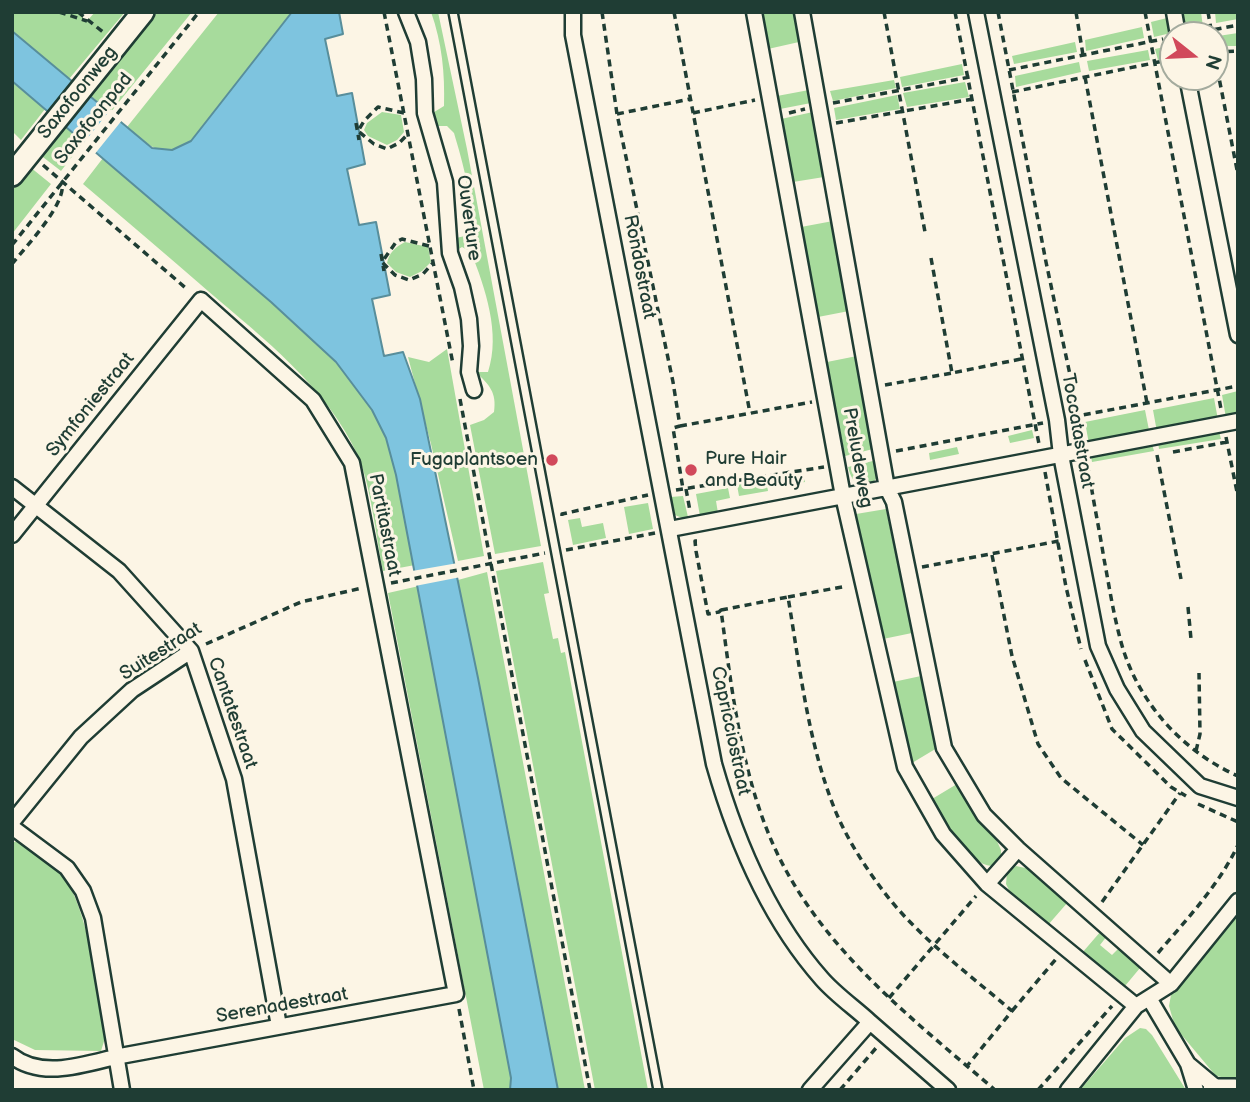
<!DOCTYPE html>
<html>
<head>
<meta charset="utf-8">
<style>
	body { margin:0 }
	#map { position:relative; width:1250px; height:1102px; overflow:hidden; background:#fcf5e5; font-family:"Balsamiq Sans",sans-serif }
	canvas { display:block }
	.frame { position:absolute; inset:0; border:14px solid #1f3d34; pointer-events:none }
	.north { position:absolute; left:1159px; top:21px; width:70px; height:70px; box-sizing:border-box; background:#fcf5e5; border:2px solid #a4ab9e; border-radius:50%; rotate:108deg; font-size:19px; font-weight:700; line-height:28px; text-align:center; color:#1f3d34 }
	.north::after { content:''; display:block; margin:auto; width:24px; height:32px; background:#d1495b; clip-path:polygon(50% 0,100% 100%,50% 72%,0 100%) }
</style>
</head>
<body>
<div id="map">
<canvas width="1250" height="1102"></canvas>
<div class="frame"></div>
<div class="north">N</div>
</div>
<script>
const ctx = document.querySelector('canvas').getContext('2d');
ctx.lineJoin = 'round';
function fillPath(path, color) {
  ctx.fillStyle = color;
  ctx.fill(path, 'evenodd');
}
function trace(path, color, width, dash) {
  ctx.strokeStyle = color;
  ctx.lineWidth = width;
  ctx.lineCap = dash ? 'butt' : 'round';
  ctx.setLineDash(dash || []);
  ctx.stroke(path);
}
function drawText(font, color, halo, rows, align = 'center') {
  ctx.font = font + ' "Balsamiq Sans",sans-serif';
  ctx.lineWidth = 6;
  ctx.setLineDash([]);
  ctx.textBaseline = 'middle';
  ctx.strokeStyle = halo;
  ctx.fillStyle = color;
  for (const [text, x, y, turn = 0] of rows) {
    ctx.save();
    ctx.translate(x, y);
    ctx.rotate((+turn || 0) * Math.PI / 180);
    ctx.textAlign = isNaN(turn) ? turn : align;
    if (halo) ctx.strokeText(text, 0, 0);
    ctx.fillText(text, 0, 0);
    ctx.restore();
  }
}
fillPath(new Path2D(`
	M12 12H76L87 21 95 12H125L69 79 12 31Z
	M155 12H192L110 113 91 96 103 82 99 79Z
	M219 12H292L191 141C163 161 149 146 127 127Z
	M431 12H438L467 149 541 546 495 554 470 425 484 420 494 412C497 392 489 385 476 372H488C501 333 485 288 471 252L462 247 457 250 456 238 465 236C479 215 461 157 454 133L447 126H434L431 114 444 106C445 73 442 43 431 12Z
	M761 12H793L799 42 768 49Z
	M1183 12H1201L1203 27 1186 30Z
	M1215 12H1238V19L1216 23Z
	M1167 18 1171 33 1154 37 1151 22Z
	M1142 27 1144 38 1086 51 1085 40Z
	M1238 33V46H1219L1218 36Z
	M1075 42 1077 52 1014 64 1012 56Z
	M1173 45V56L1158 60 1155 49Z
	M1148 50 1150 60 1089 71 1087 61Z
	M1079 62 1081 72 1016 87 1015 76Z
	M962 64 964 75 902 87 900 77Z
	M894 80 896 88 833 101 830 91Z
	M12 81 45 109 21 140 12 131Z
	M965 82 969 97 907 107 903 93Z
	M809 90 811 103 780 109 777 96Z
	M897 95 900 109 836 120 834 108Z
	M382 112 401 115 404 132 397 140 387 145 368 136 364 130 367 123Z
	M813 112 824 177 793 182 781 119Z
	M66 126 84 141 61 171 39 154Z
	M103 158C149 197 195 236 240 276 294 322 356 369 385 435 401 473 406 524 415 565L383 571C376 537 371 486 358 456 327 387 264 339 208 291 167 255 125 220 83 184Z
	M30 167 51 184 12 234V191Z
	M833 221 849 311 818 317 801 227Z
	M405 242 428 247 431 262 422 271 410 277 396 272 387 263C389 253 395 247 405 242Z
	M447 349 484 556 458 561 431 444 408 357 429 362Z
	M857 356 873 449 845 456 827 362Z
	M1238 391V413L1226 418 1222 395Z
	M1214 398 1218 420 1157 432 1153 410Z
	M1145 410 1149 430 1089 444 1085 422Z
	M1032 430 1034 438 1010 443 1008 436Z
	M1219 431 1221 439 1159 449 1158 442Z
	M1152 444 1154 451 1092 462 1091 456Z
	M957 447 959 454 930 460 929 453Z
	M877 460C879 473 880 480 867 485 854 485 851 478 848 467Z
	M803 474 805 482 776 487 774 479Z
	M766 480 768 491 739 496 737 485Z
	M728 488 730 498 716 501 718 513 700 516 696 494Z
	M683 496 688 517 687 520 675 515 671 497Z
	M648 503 653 529 629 534 624 507Z
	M886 509 912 633 883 639 856 514Z
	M580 518 582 527 603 523 606 538 573 545 568 520Z
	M543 562 549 593 544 594 553 639 558 638 561 653 565 652 648 1090H595L496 571Z
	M487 572 585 1090H557L458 580Z
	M419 586 511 1078 510 1090H484L388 593Z
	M921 676 937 748 912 763 893 682Z
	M957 784 976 817 996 839 1001 850V855L992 866C966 864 943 820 932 799Z
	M17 841C30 850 45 858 57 869 89 899 97 994 105 1038L101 1051 35 1050 12 1039V843Z
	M1016 866 1030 869 1068 902 1048 925 1009 890 1006 884 1007 873Z
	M1238 915V1080H1237L1216 1076 1175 1027 1169 1006 1171 995 1180 982Z
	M1101 931 1107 936 1100 945 1112 955 1120 947 1140 968 1125 986 1082 953Z
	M1140 1028 1146 1029 1152 1035 1186 1090H1080L1125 1038Z`), '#a7db9c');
const water = new Path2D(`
	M292 12H339L343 34 325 39 337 96 352 93 365 164 347 169 359 225 376 222 390 295 372 299 384 356 403 352 420 399 478 678 558 1090H510L511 1078 396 475 386 438 372 410 336 362 271 302 12 81V31L152 148 172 150 191 141Z`);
fillPath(water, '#7ec4df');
trace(water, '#588e9b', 2);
fillPath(new Path2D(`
	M111 109 123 119 94 155 82 145Z
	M458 563 461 577 415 586 412 571Z`), '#fcf5e5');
const lane = new Path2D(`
	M453 12 658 1090`);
const street = new Path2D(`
	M406 12 418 42 424 79 425 113 445 182 450 253 462 287 469 319 471 346 469 372 474 390
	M573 12V35L714 764C736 841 768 918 822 979 836 995 855 1008 870 1022
	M754 12 843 496 905 767 943 834 987 884 1136 1006
	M802 12 887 488 894 502 944 748 984 815 1018 849 1171 984
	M976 12 1057 420 1061 455 1098 646 1117 689 1143 731 1200 786 1238 798
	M1174 12 1178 35
	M1187 77 1238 335
	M12 487 119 571 191 651 234 779 279 1026
	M670 529 1238 421
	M12 535 201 300 313 400 352 463 456 994 115 1057C83 1065 41 1079 12 1056
	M12 822 81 737 132 690 191 651
	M12 827 67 868 83 891 93 918 122 1090
	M987 884 1018 849
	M1149 998 1188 1064 1196 1090
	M1188 1064 1218 1089
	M810 1090 870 1022 948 1090
	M1068 1090 1136 1006 1171 984 1238 901`);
const secondary = new Path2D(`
	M12 175 143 12
	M1214 1090H1235`);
trace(lane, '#1f3d34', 12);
trace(street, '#1f3d34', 19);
trace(secondary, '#1f3d34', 26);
trace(new Path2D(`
	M59 12 87 21
	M78 12 103 32
	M384 12 453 364
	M602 12 617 114 673 382 680 426 673 428 683 489
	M674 12 750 413
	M884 12 925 232
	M955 12 1039 444
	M998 12 1046 262 1083 436
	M1076 12 1083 55
	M1145 12 1221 409
	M1208 12 1212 35
	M1191 34 1238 25
	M1215 52 1238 51
	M1215 57 1238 175
	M1009 70 1163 39
	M1085 77 1147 403
	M1012 92 1173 59
	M833 103 970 77
	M404 113 378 107 364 121 358 131 374 144 387 149 399 143 408 134
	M693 113 755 100
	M789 113 805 109
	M617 114 690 99
	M356 123 359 140
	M836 123 973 99
	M43 165 188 290
	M12 245 199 12
	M429 246 402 239 396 242 382 262 395 275 409 280 423 274 433 263
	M381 254 384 271
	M931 258 952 373 1021 359
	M12 264C26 246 67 204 62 182
	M885 385 952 373
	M460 399 590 1090
	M1072 417 1238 386
	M680 426 812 402
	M1226 437 1238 497
	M896 451 1043 423
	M1173 452 1227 442
	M1157 455 1181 579
	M1088 464C1092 496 1099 527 1104 559 1109 585 1113 612 1120 638 1135 699 1181 751 1238 776
	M1045 472 1066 587 1081 649
	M686 489 690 511
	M676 490 824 467
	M562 516V514L648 495
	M697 541H695L696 551 708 614 719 612 721 610C732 692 742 782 779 857 827 954 915 1021 995 1090
	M566 550 655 533
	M992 555 1012 656 1038 744 1061 778 1143 845
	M922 567 1059 541
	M391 583 545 553
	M788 597 847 586
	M1188 607 1191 639
	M721 610 788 597C800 668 808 743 835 810 847 839 865 867 884 892 919 938 969 974 1012 1011L967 1066
	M206 644 301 602 362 588
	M1085 660 1112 729 1171 787 1186 796
	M1196 751 1200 734 1199 673
	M1198 804 1238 822
	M1102 902 1180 793
	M1158 953C1187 919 1219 885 1238 845
	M889 998 976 896
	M459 1009 474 1090
	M1012 1011 1056 959
	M840 1090 876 1048
	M1038 1090 1112 1006`), '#1f3d34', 3.5, [7, 5]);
trace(lane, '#fcf5e5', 7);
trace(street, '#fcf5e5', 14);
trace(secondary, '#fcf5e5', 21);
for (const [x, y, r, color] of [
	[552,460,7,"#d1495b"],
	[691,470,7,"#d1495b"]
]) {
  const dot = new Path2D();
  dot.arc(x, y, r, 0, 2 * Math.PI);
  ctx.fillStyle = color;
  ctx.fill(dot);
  trace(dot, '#fcf5e5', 2.5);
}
drawText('19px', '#1f3d34', '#fcf5e5', [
	["Saxofoonweg",78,93,-51],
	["Saxofoonpad",94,119,-51],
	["Ouverture",468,218,82],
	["Rondostraat",639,267,79],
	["Symfoniestraat",91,405,-51],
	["Toccatastraat",1077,431,80],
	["Preludeweg",857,458,80],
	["Partitastraat",384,525,79],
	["Suitestraat",161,652,-32],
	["Cantatestraat",232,713,71],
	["Capricciostraat",730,731,78],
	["Serenadestraat",282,1006,-10]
]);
drawText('19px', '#1f3d34', '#fcf5e5', [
	["Pure Hair",705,459],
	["and Beauty",705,481],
	["Fugaplantsoen",538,460,"right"]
], 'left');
</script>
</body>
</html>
